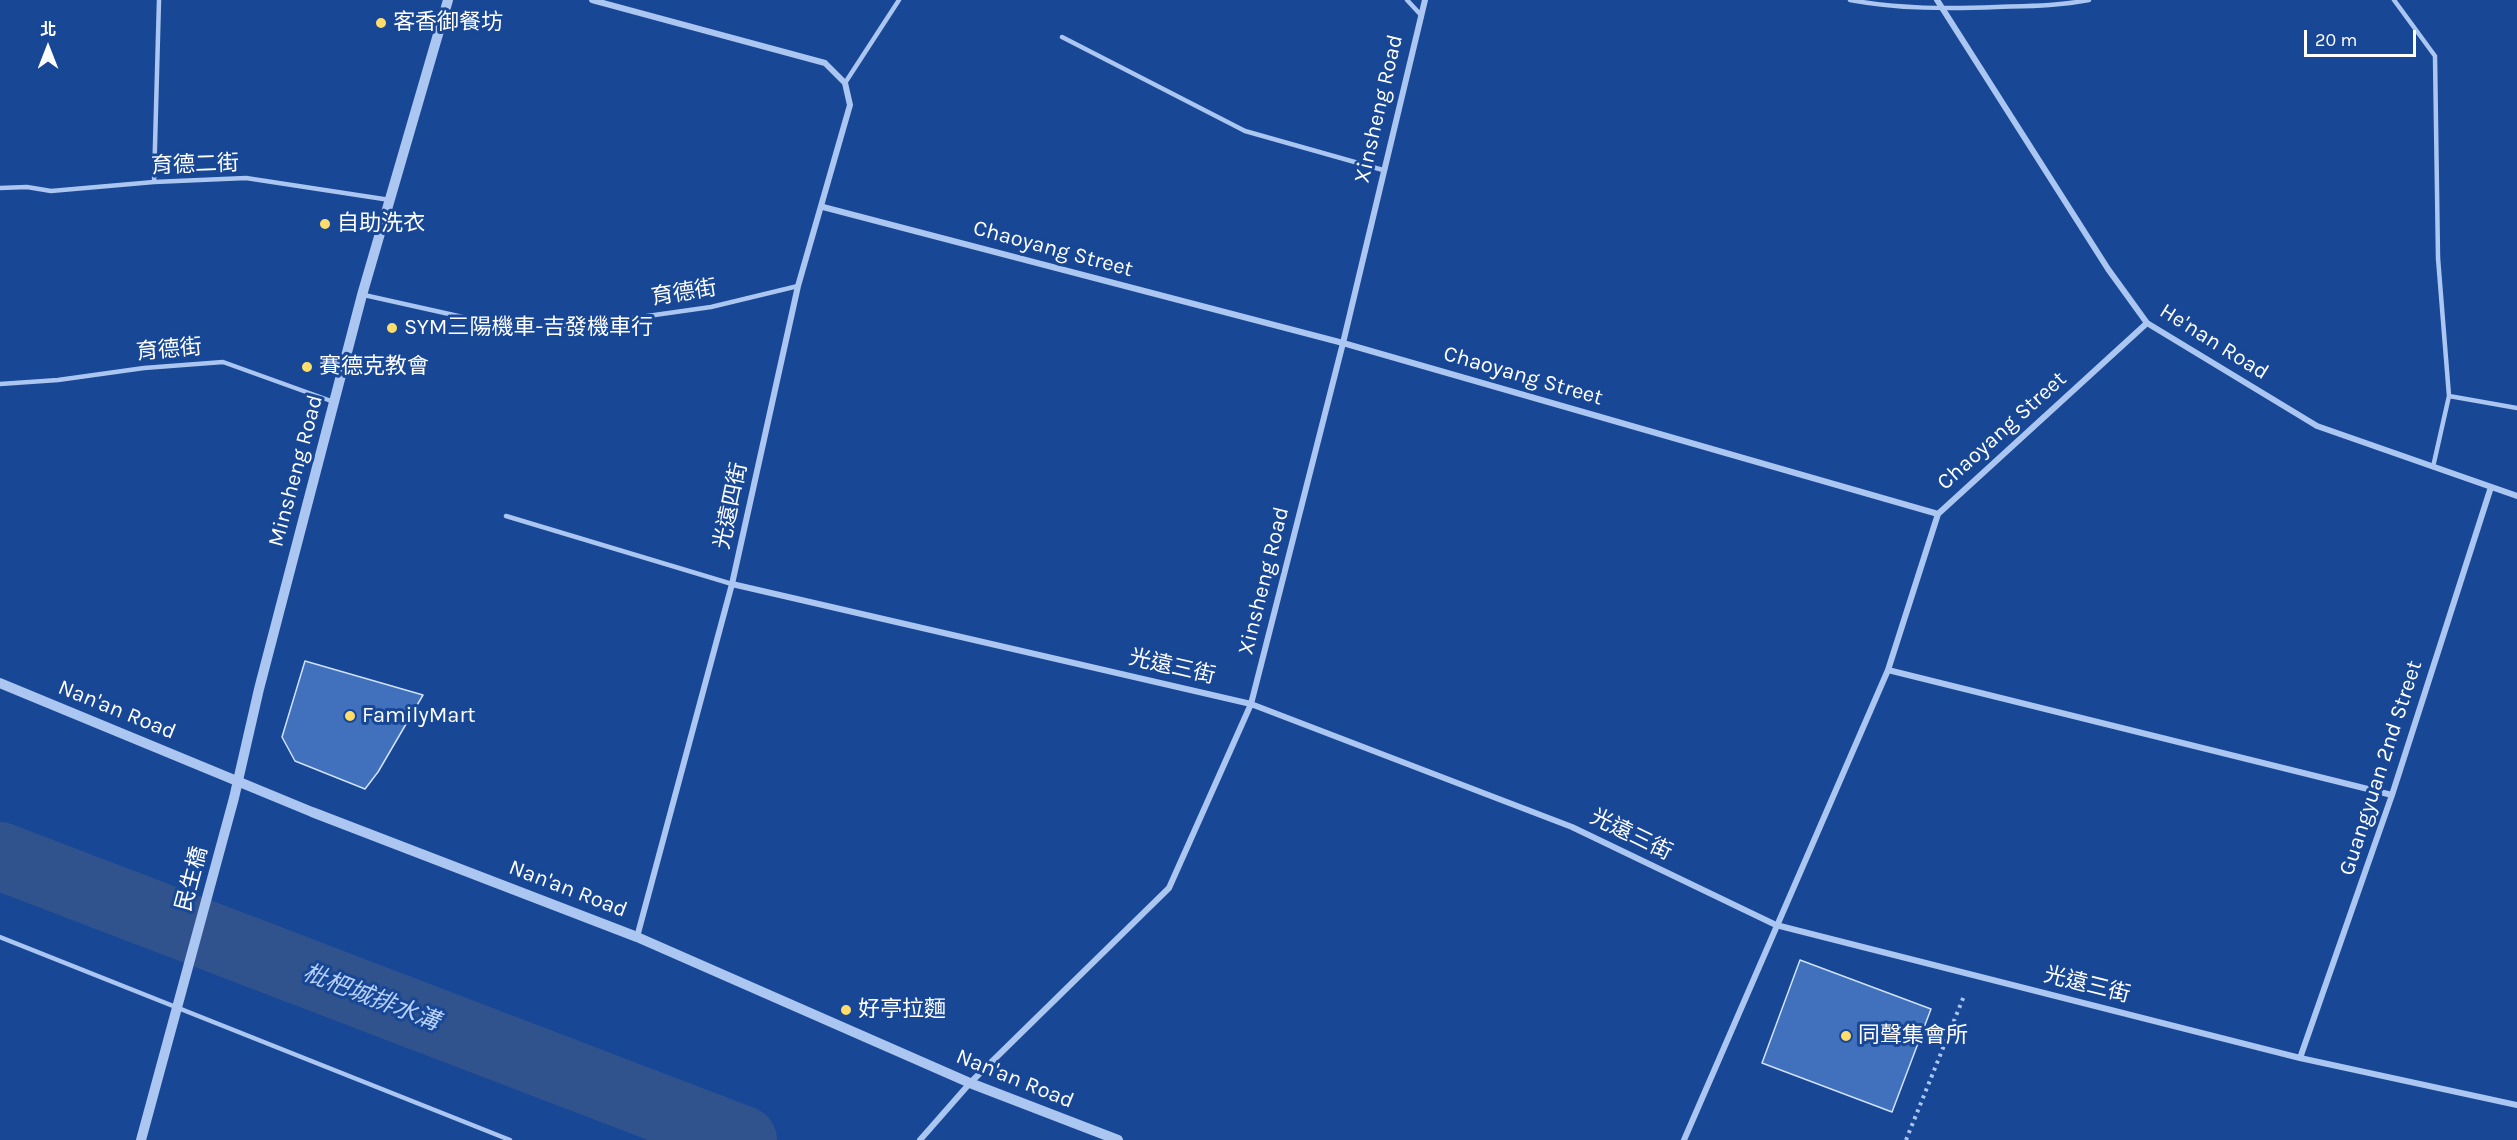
<!DOCTYPE html>
<html>
<head>
<meta charset="utf-8">
<style>
	body { margin:0 }
	#map { position:relative; width:2517px; height:1140px; overflow:hidden; background:#184796; font-family:Karla,"Noto Sans TC",sans-serif }
	canvas { display:block }
	.north { position:absolute; left:18px; top:18px; width:60px; height:60px; -webkit-text-stroke:4px #184796; paint-order:stroke; rotate:0deg; font-size:16px; font-weight:700; line-height:24px; text-align:center; color:#fff }
	.north::after { content:''; display:block; margin:auto; width:21px; height:27px; background:#fff; clip-path:polygon(50% 0,100% 100%,50% 72%,0 100%) }
	.scale { position:absolute; left:2304px; top:30px; width:112px; height:27px; box-sizing:border-box; border:3px solid #fff; border-top:0; padding-left:8px; font-size:18px; line-height:21px; white-space:nowrap; color:#fff; -webkit-text-stroke:4px #184796; paint-order:stroke }
</style>
</head>
<body>
<div id="map">
<canvas width="2517" height="1140"></canvas>
<div class="north">北</div>
<div class="scale">20 m</div>
</div>
<script>
const ctx = document.querySelector('canvas').getContext('2d');
ctx.lineJoin = 'round';
function trace(path, color, width, dash) {
  ctx.strokeStyle = color;
  ctx.lineWidth = width;
  ctx.lineCap = dash ? 'butt' : 'round';
  ctx.setLineDash(dash || []);
  ctx.stroke(path);
}
function fillPath(path, color) {
  ctx.fillStyle = color;
  ctx.fill(path, 'evenodd');
}
function drawText(font, color, halo, rows, align = 'center') {
  ctx.font = font + ' Karla,"Noto Sans TC",sans-serif';
  ctx.lineWidth = 6;
  ctx.setLineDash([]);
  ctx.textBaseline = 'middle';
  ctx.strokeStyle = halo;
  ctx.fillStyle = color;
  for (const [text, x, y, turn = 0] of rows) {
    ctx.save();
    ctx.translate(x, y);
    ctx.rotate((+turn || 0) * Math.PI / 180);
    ctx.textAlign = isNaN(turn) ? turn : align;
    if (halo) ctx.strokeText(text, 0, 0);
    ctx.fillText(text, 0, 0);
    ctx.restore();
  }
}
trace(new Path2D(`
	M0 856 743 1140`), '#31538d', 68);
const building = new Path2D(`
	M305 661 423 695 378 772 365 789 295 761 282 737Z
	M1800 960 1931 1009 1892 1112 1762 1063Z`);
fillPath(building, '#4170bd');
trace(building, '#d1e2fc', 1.5);
trace(new Path2D(`
	M1906 1140 1964 996`), '#aac6f1', 4, [3, 4.5]);
trace(new Path2D(`
	M1407 0 1420 14
	M1850 0C1899 9 1948 9 1997 7 2028 6 2058 6 2089 0
	M2394 0 2435 56 2438 258 2449 396 2433 467
	M1062 37 1245 131 1383 170
	M845 83 899 0
	M154 182 159 0
	M0 188 27 187 51 191 154 182 246 178 390 200
	M364 295 512 328 584 325 711 307 798 286
	M0 384 58 380 144 368 223 362 334 402
	M2449 396 2517 408
	M506 516 732 584
	M0 937 510 1140`), '#aac6f1', 4.5);
trace(new Path2D(`
	M592 0 825 63 845 83 850 105 798 286 732 584 637 937
	M1937 0 2108 269 2147 323 2317 426 2517 496
	M823 207 1343 343 1938 514 2147 323
	M732 584 1251 704 1572 827 1776 925 2300 1058 2517 1105
	M1888 670 2392 795
	M2300 1058 2392 795 2491 487
	M920 1140 970 1083 1169 888 1251 704 1343 343 1425 0
	M1684 1140 1888 670 1938 514`), '#aac6f1', 6);
trace(new Path2D(`
	M0 683 312 812 637 937 970 1083 1118 1140
	M141 1140 234 798 259 689 362 295 448 0`), '#aac6f1', 10);
for (const [x, y, r, color] of [
	[381,23,6,"#ffdd6a"],
	[325,224,6,"#ffdd6a"],
	[392,328,6,"#ffdd6a"],
	[307,367,6,"#ffdd6a"],
	[350,716,6,"#ffdd6a"],
	[846,1010,6,"#ffdd6a"],
	[1846,1036,6,"#ffdd6a"]
]) {
  const dot = new Path2D();
  dot.arc(x, y, r, 0, 2 * Math.PI);
  ctx.fillStyle = color;
  ctx.fill(dot);
  trace(dot, '#184796', 2);
}
drawText('22px', '#fff', '#184796', [
	["客香御餐坊",393,23],
	["自助洗衣",337,224],
	["SYM三陽機車-吉發機車行",404,328],
	["賽德克教會",319,367],
	["FamilyMart",362,716],
	["好亭拉麵",858,1010],
	["同聲集會所",1858,1036]
], 'left');
drawText('22px', '#fff', '#184796', [
	["Xinsheng Road",1379,109,-77],
	["育德二街",195,165,-2],
	["Chaoyang Street",1053,249,15],
	["育德街",684,293,-9],
	["He'nan Road",2214,342,32],
	["育德街",169,350,-5],
	["Chaoyang Street",1523,376,16],
	["Chaoyang Street",2002,431,-42],
	["Minsheng Road",296,471,-75],
	["光遠四街",731,506,-78],
	["Xinsheng Road",1264,581,-76],
	["光遠三街",1172,667,13],
	["Nan'an Road",117,710,22],
	["Guangyuan 2nd Street",2381,768,-72],
	["光遠三街",1631,835,26],
	["民生橋",192,879,-75],
	["Nan'an Road",568,889,21],
	["光遠三街",2087,985,14],
	["Nan'an Road",1015,1079,22]
]);
drawText('italic 24px', '#b7d0f7', '#184796', [
	["枇杷城排水溝",371,998,21]
]);
</script>
</body>
</html>
